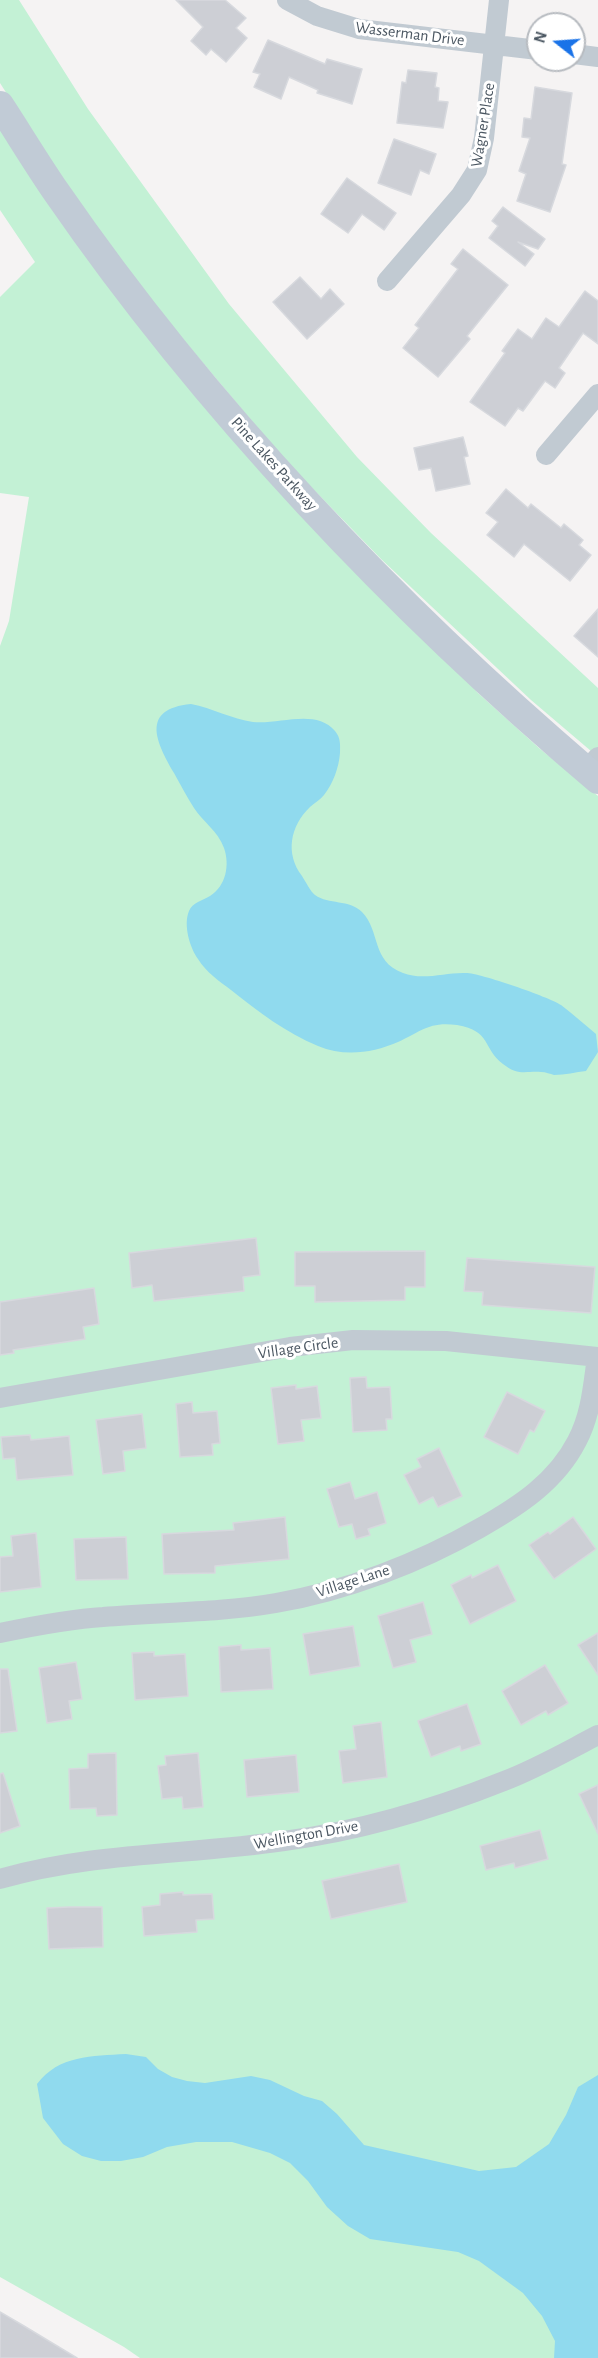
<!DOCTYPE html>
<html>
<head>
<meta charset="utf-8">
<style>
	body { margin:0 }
	#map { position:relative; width:598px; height:2358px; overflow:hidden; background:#f5f3f3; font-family:"Alegreya Sans",sans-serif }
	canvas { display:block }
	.north { position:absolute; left:526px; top:12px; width:60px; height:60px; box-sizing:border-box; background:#fff; border:2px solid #b7bbc0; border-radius:50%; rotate:287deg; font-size:16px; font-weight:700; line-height:24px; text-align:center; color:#4a5661 }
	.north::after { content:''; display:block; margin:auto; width:21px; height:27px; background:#1a73e8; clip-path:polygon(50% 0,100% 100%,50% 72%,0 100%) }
</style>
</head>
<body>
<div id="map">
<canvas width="598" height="2358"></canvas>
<div class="north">N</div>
</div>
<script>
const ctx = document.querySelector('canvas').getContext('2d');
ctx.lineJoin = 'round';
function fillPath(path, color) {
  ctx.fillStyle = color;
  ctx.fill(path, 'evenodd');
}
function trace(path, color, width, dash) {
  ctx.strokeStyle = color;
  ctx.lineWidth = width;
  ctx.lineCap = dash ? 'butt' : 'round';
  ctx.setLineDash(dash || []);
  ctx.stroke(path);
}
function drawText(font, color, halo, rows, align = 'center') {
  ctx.font = font + ' "Alegreya Sans",sans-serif';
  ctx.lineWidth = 6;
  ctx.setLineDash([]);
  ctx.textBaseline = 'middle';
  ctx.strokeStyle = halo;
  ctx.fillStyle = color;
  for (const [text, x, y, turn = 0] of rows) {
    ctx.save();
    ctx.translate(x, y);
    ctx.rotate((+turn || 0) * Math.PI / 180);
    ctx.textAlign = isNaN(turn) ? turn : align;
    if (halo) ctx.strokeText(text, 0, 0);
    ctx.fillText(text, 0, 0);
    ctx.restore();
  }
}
fillPath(new Path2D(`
	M0 0H19L88 109 229 304 357 457 431 533 598 688V757L531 700 381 559 282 457 156 307 56 171 0 83Z
	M0 129 478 693 539 748 598 796V2358H140L124 2347 0 2277V646L9 621 29 497 0 493V297L35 262 0 210Z`), '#c3f1d5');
fillPath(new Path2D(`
	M191 704C212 708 232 719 253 722 278 725 316 708 335 731 341 738 340 745 340 753 339 767 333 784 324 795 320 800 314 803 310 807 290 826 285 854 302 876 306 882 310 891 315 895 329 905 349 899 362 912 381 932 371 961 403 973 423 981 446 972 466 973 480 973 549 997 561 1005 573 1014 584 1024 596 1034L598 1052 586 1071C576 1072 565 1075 554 1075 550 1074 546 1072 541 1072 525 1071 518 1076 503 1064 482 1048 492 1031 457 1025 429 1021 420 1032 398 1042 373 1053 344 1057 318 1046 286 1033 259 1012 231 990 219 981 206 972 198 959 190 948 183 925 189 911 192 903 203 900 210 896 226 886 230 865 224 848 218 831 203 822 194 808 187 797 180 784 174 773 156 742 140 709 191 704Z
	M126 2054 146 2057 158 2069 172 2077 187 2081 205 2083 251 2076 270 2080 304 2096 322 2101 337 2114 364 2145 479 2171 516 2167 549 2144 566 2115 578 2087 598 2075V2358H554L555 2341 542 2316 523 2293 479 2261 458 2252 370 2239 348 2226 327 2207 308 2181 290 2163 270 2153 232 2142H196L167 2147 143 2157 121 2161H101L82 2156 63 2144 43 2118 37 2084C59 2055 92 2056 126 2054Z`), '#90daee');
const building = new Path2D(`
	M176 0H225L246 18 236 28 247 38 226 62 211 49 206 55 191 41 203 27Z
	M268 40 325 64 327 59 362 69 352 104 317 93 318 90 289 77 281 99 254 87 260 74 253 72Z
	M408 70 437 73 435 87 439 88 438 101 448 102 443 128 397 123 402 82 406 83Z
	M535 87 572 93 562 164 566 165 550 212 517 201 526 174 519 171 530 138 522 137 524 118 531 119Z
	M394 139 436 154 429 174 420 170 411 195 378 183Z
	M347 178 396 213 384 230 362 214 348 233 321 214Z
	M503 207 545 239 538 249 518 242 534 254 525 266 489 238 498 226 492 221Z
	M463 249 508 285 467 336 470 339 438 377 403 348 419 328 415 325 458 269 451 264Z
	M300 277 321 299 330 289 344 304 307 339 273 302Z
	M585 291 598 301V344L583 333 559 368 565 373 555 388 545 381 523 411 518 408 505 426 470 402 505 353 502 351 518 329 532 339 546 318 559 327Z
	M463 437 468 456 464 457 470 484 436 491 431 468 419 470 414 448Z
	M506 489 528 508 531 504 561 528 564 524 583 540 579 545 591 555 570 581 524 544 514 557 487 535 498 522 486 513Z
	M598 609V657L574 636Z
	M256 1238 260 1275 243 1277 244 1291 154 1301 152 1285 132 1288 129 1253Z
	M425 1251V1287H405V1300L315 1302V1286H295V1252Z
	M467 1258 595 1267 591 1313 482 1305 483 1292 464 1291Z
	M94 1288 99 1324 83 1327 85 1339 13 1350 14 1353 0 1355V1302Z
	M366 1377 367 1388 390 1387 392 1419H386L387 1430 353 1432 350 1378Z
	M296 1385V1389L317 1386 321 1418 301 1420 304 1441 278 1444 271 1388Z
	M507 1392 545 1411 534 1432 530 1430 518 1454 484 1437Z
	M192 1402 193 1413 217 1411 220 1443 212 1444 213 1455 180 1457 176 1404Z
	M142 1414 146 1448 123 1451 125 1471 103 1474 96 1420Z
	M30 1435 31 1440 69 1436 73 1475 17 1480 15 1458 3 1459 1 1437Z
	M439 1448 462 1496 438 1507 433 1497 419 1504 404 1475 421 1467 417 1459Z
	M350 1482 355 1499 377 1492 386 1523 368 1529 370 1535 356 1539 352 1524 339 1527 327 1489Z
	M285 1517 289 1559 215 1566V1573L164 1574 162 1534 234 1530 233 1523Z
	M573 1517 596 1549 554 1579 529 1545 548 1532 550 1534Z
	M36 1533 41 1587 0 1592V1557L13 1556 11 1536Z
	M126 1537 128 1579 76 1580 74 1539Z
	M498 1565 516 1601 470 1624 451 1585 471 1575 472 1578Z
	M423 1602 432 1634 410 1640 416 1662 393 1668 378 1616Z
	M353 1626 360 1666 310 1675 303 1634Z
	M598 1633V1675L578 1645Z
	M241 1645V1650L270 1648 273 1689 221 1692 219 1647Z
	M154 1652V1656L185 1654 188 1696 135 1700 132 1653Z
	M76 1662 82 1699 69 1701 72 1719 47 1723 39 1668Z
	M545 1665 568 1703 548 1715 546 1711 521 1725 502 1691Z
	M0 1669H8L17 1731 0 1733Z
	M467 1704 481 1744 461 1751 460 1746 431 1757 418 1721Z
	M381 1722 387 1777 343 1783 339 1751 356 1749 353 1726Z
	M116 1753 117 1815 97 1816 96 1808 70 1809 69 1769 88 1768V1754Z
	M198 1753 203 1807 183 1809 182 1797 162 1799 158 1766 166 1765 165 1756Z
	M296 1755 299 1792 247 1797 244 1760Z
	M3 1773 20 1826 0 1833V1774Z
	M598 1785V1834L579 1794Z
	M540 1830 548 1859 515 1868 514 1863 486 1870 480 1846Z
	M399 1864 407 1902 331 1919 322 1881Z
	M183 1892V1895L212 1894 214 1919 196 1920 197 1932 144 1936 142 1907 160 1905V1894Z
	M69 1907H102L103 1947 49 1949 47 1908Z
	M0 2312 24 2326 77 2358H0Z`);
fillPath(building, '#cdcfd5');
trace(building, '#d7d9de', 1.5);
trace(new Path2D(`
	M287 0 317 16 359 29 538 50
	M574 54 598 57
	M387 281 461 195 477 170 484 138 499 0
	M546 455 598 394
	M586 770 598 757
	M0 1398 290 1347 353 1340 446 1341 598 1357
	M0 1633C34 1626 69 1619 103 1617 161 1612 219 1613 276 1603 346 1591 419 1563 480 1528 519 1506 556 1482 577 1441 591 1415 593 1385 597 1357
	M0 1879C93 1852 189 1855 284 1841 359 1831 434 1809 504 1781 536 1769 567 1751 598 1735`), '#c1cad2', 20);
trace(new Path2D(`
	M0 105C19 134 37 164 57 193 206 409 398 611 598 780`), '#c1cbd6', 28);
drawText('16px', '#4a5661', '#fff', [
	["Wasserman Drive",410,34,7],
	["Wagner Place",483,125,-81],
	["Pine Lakes Parkway",274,464,48],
	["Village Circle",298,1348,-8],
	["Village Lane",353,1581,-18],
	["Wellington Drive",306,1835,-10]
]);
</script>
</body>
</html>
